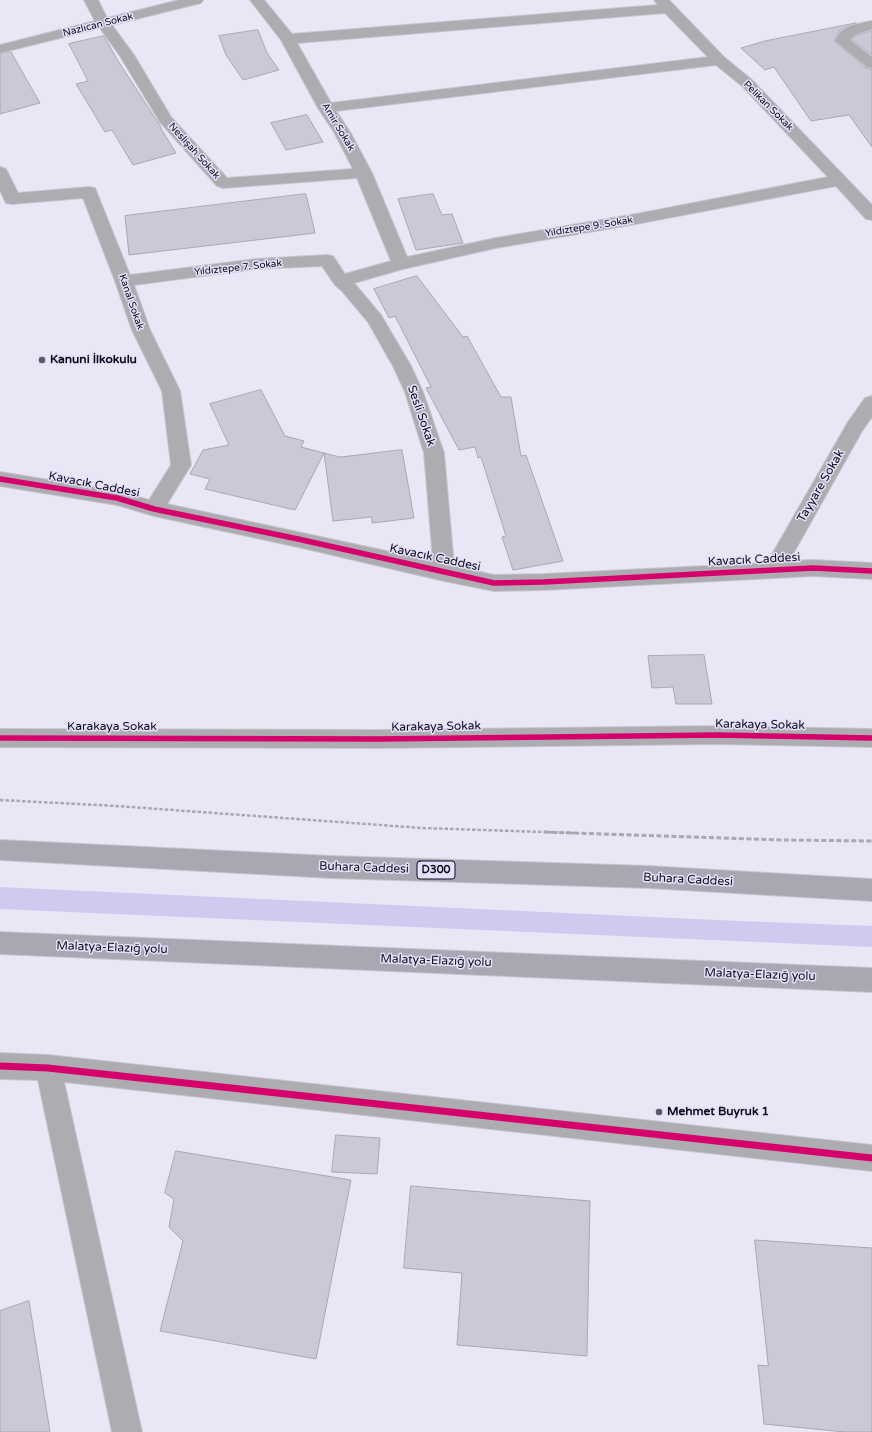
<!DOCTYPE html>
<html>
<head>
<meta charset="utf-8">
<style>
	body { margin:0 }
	canvas { display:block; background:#e9e7f6 }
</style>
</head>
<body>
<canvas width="872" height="1432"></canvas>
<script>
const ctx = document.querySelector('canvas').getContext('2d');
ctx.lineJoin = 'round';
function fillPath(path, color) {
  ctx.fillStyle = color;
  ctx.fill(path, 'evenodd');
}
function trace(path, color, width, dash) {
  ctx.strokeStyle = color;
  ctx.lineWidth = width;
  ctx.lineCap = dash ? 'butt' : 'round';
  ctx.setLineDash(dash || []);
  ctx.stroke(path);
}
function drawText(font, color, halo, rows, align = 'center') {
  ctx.font = font + ' "Varela Round",sans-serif';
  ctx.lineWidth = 3;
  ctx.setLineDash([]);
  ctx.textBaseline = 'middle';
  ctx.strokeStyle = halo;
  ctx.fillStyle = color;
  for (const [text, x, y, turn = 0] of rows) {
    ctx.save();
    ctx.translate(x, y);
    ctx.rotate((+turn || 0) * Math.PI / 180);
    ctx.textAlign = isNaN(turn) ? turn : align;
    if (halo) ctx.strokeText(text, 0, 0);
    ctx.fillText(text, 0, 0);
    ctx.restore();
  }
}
fillPath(new Path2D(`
	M0 887 740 921 872 926V947L0 909Z`), '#d0caf0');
const building = new Path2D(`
	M856 23 840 30 834 41 866 68 872 69V147L849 115 811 121 774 67 765 70 741 48 765 41Z
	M258 30 267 53 279 70 243 80 226 55 219 36Z
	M872 31V55L852 40 856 36Z
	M104 36 118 61 161 127H160L176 153 133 165 112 130 105 132 76 84 88 81 69 44Z
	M11 52 40 103 0 114V54Z
	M307 115 323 142 286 150 271 123Z
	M306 194 315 233 129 255 125 216Z
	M433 194 442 215 452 214 463 243 416 250 398 199Z
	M417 276 463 337 467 336 501 397H511L521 456 526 455 563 561 513 570 502 537 506 536 481 457 478 458 475 447 459 450 426 388 431 387 395 316 389 318 374 289Z
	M261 390 285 436 304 441 301 447 324 453 295 510 205 489 210 479 190 474 203 450 229 445 210 404Z
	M402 450 414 518 372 523V517L333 521 324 453 340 457Z
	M704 655 712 704H676L673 687 652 688 648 656Z
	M336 1135 380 1138 377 1174 332 1172Z
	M176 1151 351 1180 316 1359 160 1331 183 1241 169 1227 174 1199 165 1193Z
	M411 1186 590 1201 587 1356 457 1345 462 1273 404 1268Z
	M755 1240 872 1248V1432H845L764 1424 758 1365 768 1366Z
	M29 1301 50 1432H0V1311Z`);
fillPath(building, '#cbc9d6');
trace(building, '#a9a7b3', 1);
const minor = new Path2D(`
	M84 0H98L107 18 179 0H203L201 3 112 25 134 55 171 117 227 178 353 169 334 132 318 108 281 40 250 0H264L292 34 658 5 654 0H669L724 57 752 80 872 205V220L866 219 836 186 636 224 496 248 403 269 354 283 381 315 411 366 423 392 444 453 454 566 494 575 544 574 767 563 848 422 865 398 872 396V417L862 431 789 561 813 560 872 563V579L813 576 544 590 494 591 444 581 298 547 154 516 117 505 0 486V472L117 491 149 500 171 465 162 391 132 330 115 281 83 198 12 204 6 203 0 190V167L6 169 18 193 89 187 95 188 130 275 256 259 327 255 333 256 345 274 391 261 357 178 223 188 217 186 160 122 120 56 100 28 0 53V45L95 21ZM665 13 708 57 331 103 297 43ZM716 65 742 86 828 177 636 214 496 238 407 257 372 173 350 132 336 111ZM322 266 335 285 342 291 368 322 393 366 405 392 424 453 433 561 167 504 191 465 180 391 150 330 134 285 256 269Z
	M872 21V29L855 35 850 40 872 57V68L867 67 835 41C841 25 857 24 872 21Z
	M718 726 872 729V747L718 744 378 748 0 747V729L378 730Z
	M0 1053 48 1055 872 1145V1171L64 1082 142 1432H112L38 1080 0 1079Z`);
const highway = new Path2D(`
	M0 840 331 856 648 866 872 879V901L648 888 331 878 0 860Z
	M0 932 872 968V992L0 954Z`);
trace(minor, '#c7c6d1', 2);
trace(highway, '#c7c6d1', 2);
trace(new Path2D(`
	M0 800 117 806 422 828 574 833`), '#a9a8af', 2.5, [3.5, 2]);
trace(new Path2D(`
	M544 832 785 840 872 841`), '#a9a8af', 3, [5, 2.5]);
fillPath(minor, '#acacb1');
fillPath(highway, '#a9a8b2');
trace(new Path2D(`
	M0 479 117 498 154 509 298 539 494 583 544 582 813 568 872 571
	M0 738 378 739 718 735 872 738`), '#d6006c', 5.5);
trace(new Path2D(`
	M0 1066 48 1068 872 1158`), '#d6006c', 7);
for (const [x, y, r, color] of [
	[42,360,4,"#5b5966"],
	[659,1112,4,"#5b5966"]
]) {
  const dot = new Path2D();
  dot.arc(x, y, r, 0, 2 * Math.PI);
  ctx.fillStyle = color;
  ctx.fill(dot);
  trace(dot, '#e5e1fc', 1.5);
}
drawText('10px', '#0f0d18', '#e5e1fc', [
	["Nazlıcan Sokak",98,25,-14],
	["Pelikan Sokak",768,106,45],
	["Amir Sokak",338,127,59],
	["Neslişah Sokak",194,151,48],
	["Yıldıztepe 9. Sokak",589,227,-9],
	["Yıldıztepe 7. Sokak",238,268,-6],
	["Kanal Sokak",131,302,71]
]);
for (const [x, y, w] of [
	[436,870,38]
]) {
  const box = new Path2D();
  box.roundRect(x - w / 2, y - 9, w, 18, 3);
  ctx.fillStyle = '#e5e1fc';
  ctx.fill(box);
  trace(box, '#0f0d18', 1);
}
drawText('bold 11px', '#0f0d18', null, [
	["D300",436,870]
]);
drawText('bold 12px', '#0f0d18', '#e5e1fc', [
	["Kanuni İlkokulu",50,360],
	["Mehmet Buyruk 1",667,1112]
], 'left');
drawText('12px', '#0f0d18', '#e5e1fc', [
	["Sesli Sokak",421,416,71],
	["Kavacık Caddesi",94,485,11],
	["Tayyare Sokak",821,486,-60],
	["Kavacık Caddesi",435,558,12],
	["Kavacık Caddesi",754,560,-3],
	["Karakaya Sokak",760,725,1],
	["Karakaya Sokak",112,727],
	["Karakaya Sokak",436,727,-1],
	["Buhara Caddesi",364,868,2],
	["Buhara Caddesi",688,880,3],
	["Malatya-Elazığ yolu",112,948,2],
	["Malatya-Elazığ yolu",436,961,2],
	["Malatya-Elazığ yolu",760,975,2]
]);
</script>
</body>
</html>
